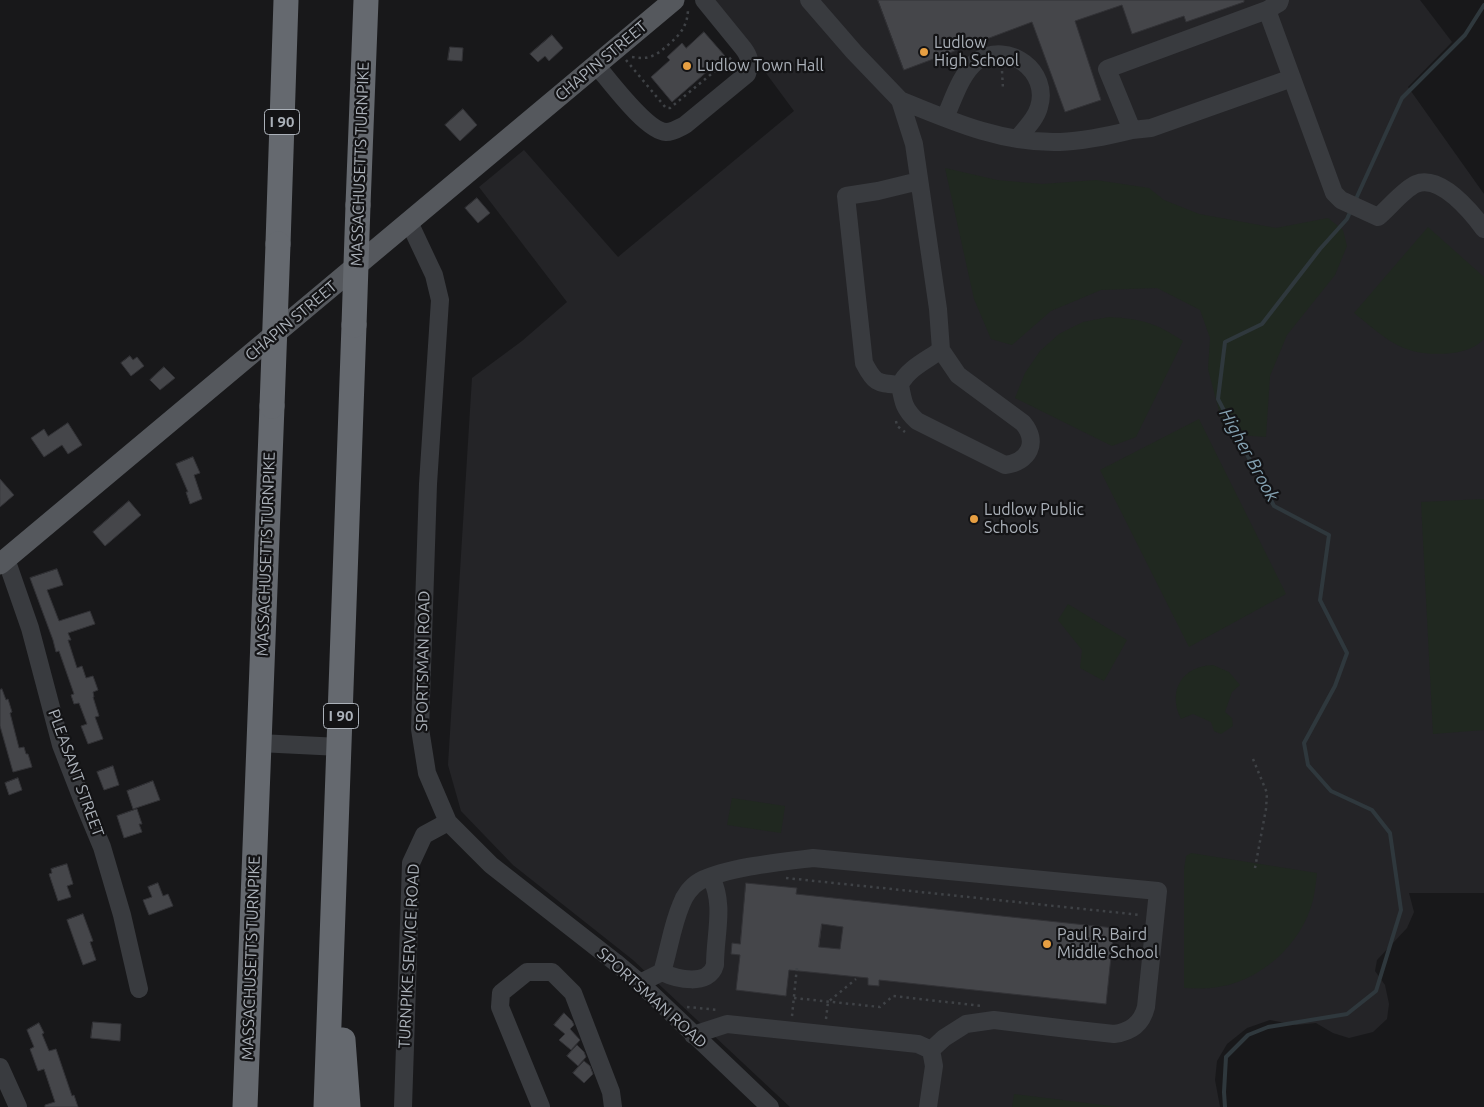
<!DOCTYPE html>
<html>
<head>
<meta charset="utf-8">
<style>
	body { margin:0 }
	canvas { display:block; background:#18181a }
</style>
</head>
<body>
<canvas width="1484" height="1107"></canvas>
<script>
const ctx = document.querySelector('canvas').getContext('2d');
ctx.lineJoin = 'round';
function fillPath(path, color) {
  ctx.fillStyle = color;
  ctx.fill(path, 'evenodd');
}
function trace(path, color, width, dash) {
  ctx.strokeStyle = color;
  ctx.lineWidth = width;
  ctx.lineCap = dash ? 'butt' : 'round';
  ctx.setLineDash(dash || []);
  ctx.stroke(path);
}
function drawText(font, color, halo, rows, align = 'center') {
  ctx.font = font + ' Ubuntu,sans-serif';
  ctx.lineWidth = 4.5;
  ctx.setLineDash([]);
  ctx.textBaseline = 'middle';
  ctx.strokeStyle = halo;
  ctx.fillStyle = color;
  for (const [text, x, y, turn = 0] of rows) {
    ctx.save();
    ctx.translate(x, y);
    ctx.rotate((+turn || 0) * Math.PI / 180);
    ctx.textAlign = isNaN(turn) ? turn : align;
    if (halo) ctx.strokeText(text, 0, 0);
    ctx.fillText(text, 0, 0);
    ctx.restore();
  }
}
fillPath(new Path2D(`
	M712 0H1420L1452 42 1408 87 1484 194V893H1409L1414 912 1407 928 1377 960 1375 971 1385 985 1389 1004 1387 1019 1373 1032 1349 1038 1333 1033 1316 1023 1296 1025 1270 1020 1247 1028 1227 1044 1217 1061 1215 1080 1220 1107H790L633 960 513 865 461 811 448 765 472 378 522 341 567 302 479 187 524 150 618 257 794 111Z`), '#242427');
fillPath(new Path2D(`
	M945 168 997 180 1042 184 1096 180 1149 188 1164 200 1199 214 1276 228 1328 218 1343 230 1347 246 1335 275 1287 335 1270 376 1266 437 1225 434 1208 369 1210 338 1200 310 1157 288 1101 290 1051 311 1012 345 991 339 974 299Z
	M1428 227 1484 277V339C1477 347 1463 352 1452 353 1404 358 1389 341 1354 313Z
	M1109 317C1142 319 1156 323 1183 341L1136 437 1112 446 1015 398 1025 373 1040 351 1059 334 1083 322Z
	M1199 419 1286 594 1189 647 1100 470Z
	M1484 499V730L1433 734 1421 502Z
	M1068 604 1127 640 1104 681 1080 668 1082 650 1058 620Z
	M1213 665 1229 672 1240 685 1232 692 1225 712 1232 718 1233 726 1221 734 1214 731 1211 722 1193 714 1181 719C1167 691 1182 666 1213 665Z
	M732 798 785 806 781 833 727 825Z
	M1191 853 1317 873C1316 882 1315 891 1313 900 1302 945 1258 984 1211 988 1202 989 1193 988 1184 988V869L1186 856Z
	M1014 1094 1119 1107H1012Z`), '#202820');
trace(new Path2D(`
	M1355 201 1402 98 1465 35 1484 5
	M1225 1107 1224 1092 1226 1057 1248 1035 1268 1027 1347 1014 1376 991 1401 910 1390 833 1372 810 1331 791 1308 765 1304 743 1335 686 1347 653 1320 600 1329 535 1274 506 1218 399 1225 342 1262 324 1320 249 1347 219 1351 210`), '#2f383d', 4);
const building = new Path2D(`
	M878 0H1244V2L1186 22 1184 16 1132 34 1122 5 1075 21 1101 100 1065 112 1032 22 904 70Z
	M704 32 725 56 672 102 651 77 670 60 667 57 682 43 686 48Z
	M552 35 563 48 549 61 545 56 538 62 530 54Z
	M450 47 463 48 462 61 448 60Z
	M463 109 477 125 460 141 445 125Z
	M477 198 490 213 478 223 465 208Z
	M130 356 133 360 137 357 144 366 131 376 121 363Z
	M164 367 175 378 160 390 150 380Z
	M68 423 82 445 68 454 62 445 44 457 31 438 44 429 48 436Z
	M193 457 200 473 194 475 202 499 190 504 186 492H188L176 464Z
	M0 479 14 495 0 507Z
	M129 501 141 515 105 546 93 532Z
	M57 569 63 585 47 590 59 621 90 611 95 624 68 633 71 640H68L77 668 82 666 86 678 93 676 98 690 93 692 94 697H93L99 716 95 717 103 739 88 744 81 726 87 724 79 703 74 704 71 695 74 694 59 651 56 652 53 640 30 578Z
	M2 689 6 700 8 699 12 712 10 713 19 748 24 747 26 754H28L32 767 13 772 0 726V690Z
	M113 766 119 785 104 790 97 772Z
	M18 778 22 790 9 795 5 783Z
	M153 781 160 800 133 809 127 791Z
	M137 809 142 824H139L142 832 124 838 117 816Z
	M67 864 73 884 67 886 71 897 58 901 49 874 52 873 51 869Z
	M158 883 163 896 168 894 173 906 149 915 143 900 152 897 148 887Z
	M746 883 797 888 796 894 1114 928 1106 1004 879 980V986L868 985V978L789 970 786 996 736 990 740 955 731 954 732 943 740 944ZM822 924 843 927 840 949 819 947Z
	M83 914 93 941 90 942 96 960 83 965 67 920Z
	M564 1013 572 1021 574 1025 570 1029 580 1040 571 1050 559 1040 565 1034 554 1025Z
	M93 1022 121 1024 120 1041 91 1038Z
	M39 1023 44 1033 42 1034 49 1051 56 1049 72 1096 74 1095 78 1107H45V1105L55 1102 44 1069 38 1071 30 1049 34 1047 27 1030Z
	M577 1045 584 1052 586 1057 578 1066 567 1056Z
	M584 1061 590 1066 593 1074 584 1083 573 1073Z`);
fillPath(building, '#45464a');
trace(building, '#323236', 1);
trace(new Path2D(`
	M632 57C639 58 645 59 652 56 658 54 663 49 668 45 681 34 688 25 688 8
	M626 60 666 108H670L732 57
	M1002 71 1003 89
	M896 421 897 426 905 432
	M1253 759 1267 793 1266 809 1255 868
	M786 878 1141 915
	M794 998 880 1007 893 996 982 1006
	M687 1007 719 1010
	M792 1016 797 967
	M826 1019 828 1002 856 979`), '#3f4246', 2.5, [2.5, 4]);
trace(new Path2D(`
	M809 0 854 52 900 100 914 144 938 309 941 350
	M1267 10 1334 193 1341 200 1378 217C1389 208 1404 189 1416 184 1441 174 1472 213 1484 229
	M596 65C610 81 646 131 666 132 673 132 679 128 685 125L747 74C751 63 750 57 743 48L704 0
	M900 100C951 121 1003 144 1060 142 1084 141 1108 136 1132 130L1107 69 1267 10 1279 3 1280 0
	M945 118C953 100 961 73 977 61 1009 40 1050 72 1039 107 1036 119 1025 129 1017 139
	M1132 130 1151 128 1292 78
	M409 222 434 275 440 300 428 484 420 729 427 773 448 822 491 865 615 962 640 983 770 1107
	M900 385C903 402 904 409 917 421L1005 465C1029 462 1039 442 1023 423L958 375 941 350C927 360 907 369 900 385 877 383 875 384 864 363L846 196 878 191 919 181
	M6 559 30 628 61 745 82 799 102 847 122 915 139 989
	M259 743 340 747
	M662 972C676 979 709 987 715 965 715 934 725 905 711 877
	M640 983 662 972C669 950 672 926 681 905 684 896 691 886 700 881 729 867 780 862 813 858L1158 891 1146 1007C1142 1023 1131 1032 1114 1034L1068 1029 994 1020 966 1024 944 1038 931 1050
	M693 1035 727 1024 918 1044 931 1050 934 1066 928 1107
	M0 1067 18 1107
	M403 1107 411 863 424 835 448 822
	M541 1107 500 1007 501 993 527 972H552L573 993 611 1092 613 1107`), '#393b3f', 18);
trace(new Path2D(`
	M0 564 674 0`), '#55585d', 21);
trace(new Path2D(`
	M358 205 366 0
	M278 244 286 0
	M343 1040 348 1107
	M245 1107 272 406
	M326 1107 354 325`), '#65696f', 25);
trace(new Path2D(`
	M354 325 358 205
	M272 406 278 244`), '#65696f', 25);
for (const [x, y, r, color] of [
	[924,52,5,"#e79f42"],
	[687,66,5,"#e79f42"],
	[974,519,5,"#e79f42"],
	[1047,944,5,"#e79f42"]
]) {
  const dot = new Path2D();
  dot.arc(x, y, r, 0, 2 * Math.PI);
  ctx.fillStyle = color;
  ctx.fill(dot);
  trace(dot, '#131315', 2);
}
for (const [x, y, w] of [
	[282,122,35],
	[341,716,35]
]) {
  const box = new Path2D();
  box.roundRect(x - w / 2, y - 12.5, w, 25, 4);
  ctx.fillStyle = '#131315';
  ctx.fill(box);
  trace(box, '#abb1b9', 1);
}
drawText('bold 15px', '#abb1b9', null, [
	["I 90",282,122],
	["I 90",341,716]
]);
drawText('16px', '#abb1b9', '#131315', [
	["Ludlow",934,43],
	["High School",934,61],
	["Ludlow Town Hall",697,66],
	["Ludlow Public",984,510],
	["Schools",984,528],
	["Paul R. Baird",1057,935],
	["Middle School",1057,953]
], 'left');
drawText('16px', '#abb1b9', '#131315', [
	["CHAPIN STREET",601,61,-40],
	["MASSACHUSETTS TURNPIKE",360,164,-88],
	["CHAPIN STREET",291,321,-40],
	["MASSACHUSETTS TURNPIKE",266,554,-88],
	["SPORTSMAN ROAD",423,661,-89],
	["PLEASANT STREET",76,773,70],
	["TURNPIKE SERVICE ROAD",409,956,-87],
	["MASSACHUSETTS TURNPIKE",251,958,-88],
	["SPORTSMAN ROAD",652,998,42]
]);
drawText('italic 18px', '#84a1b1', '#131315', [
	["Higher Brook",1249,455,61]
]);
</script>
</body>
</html>
